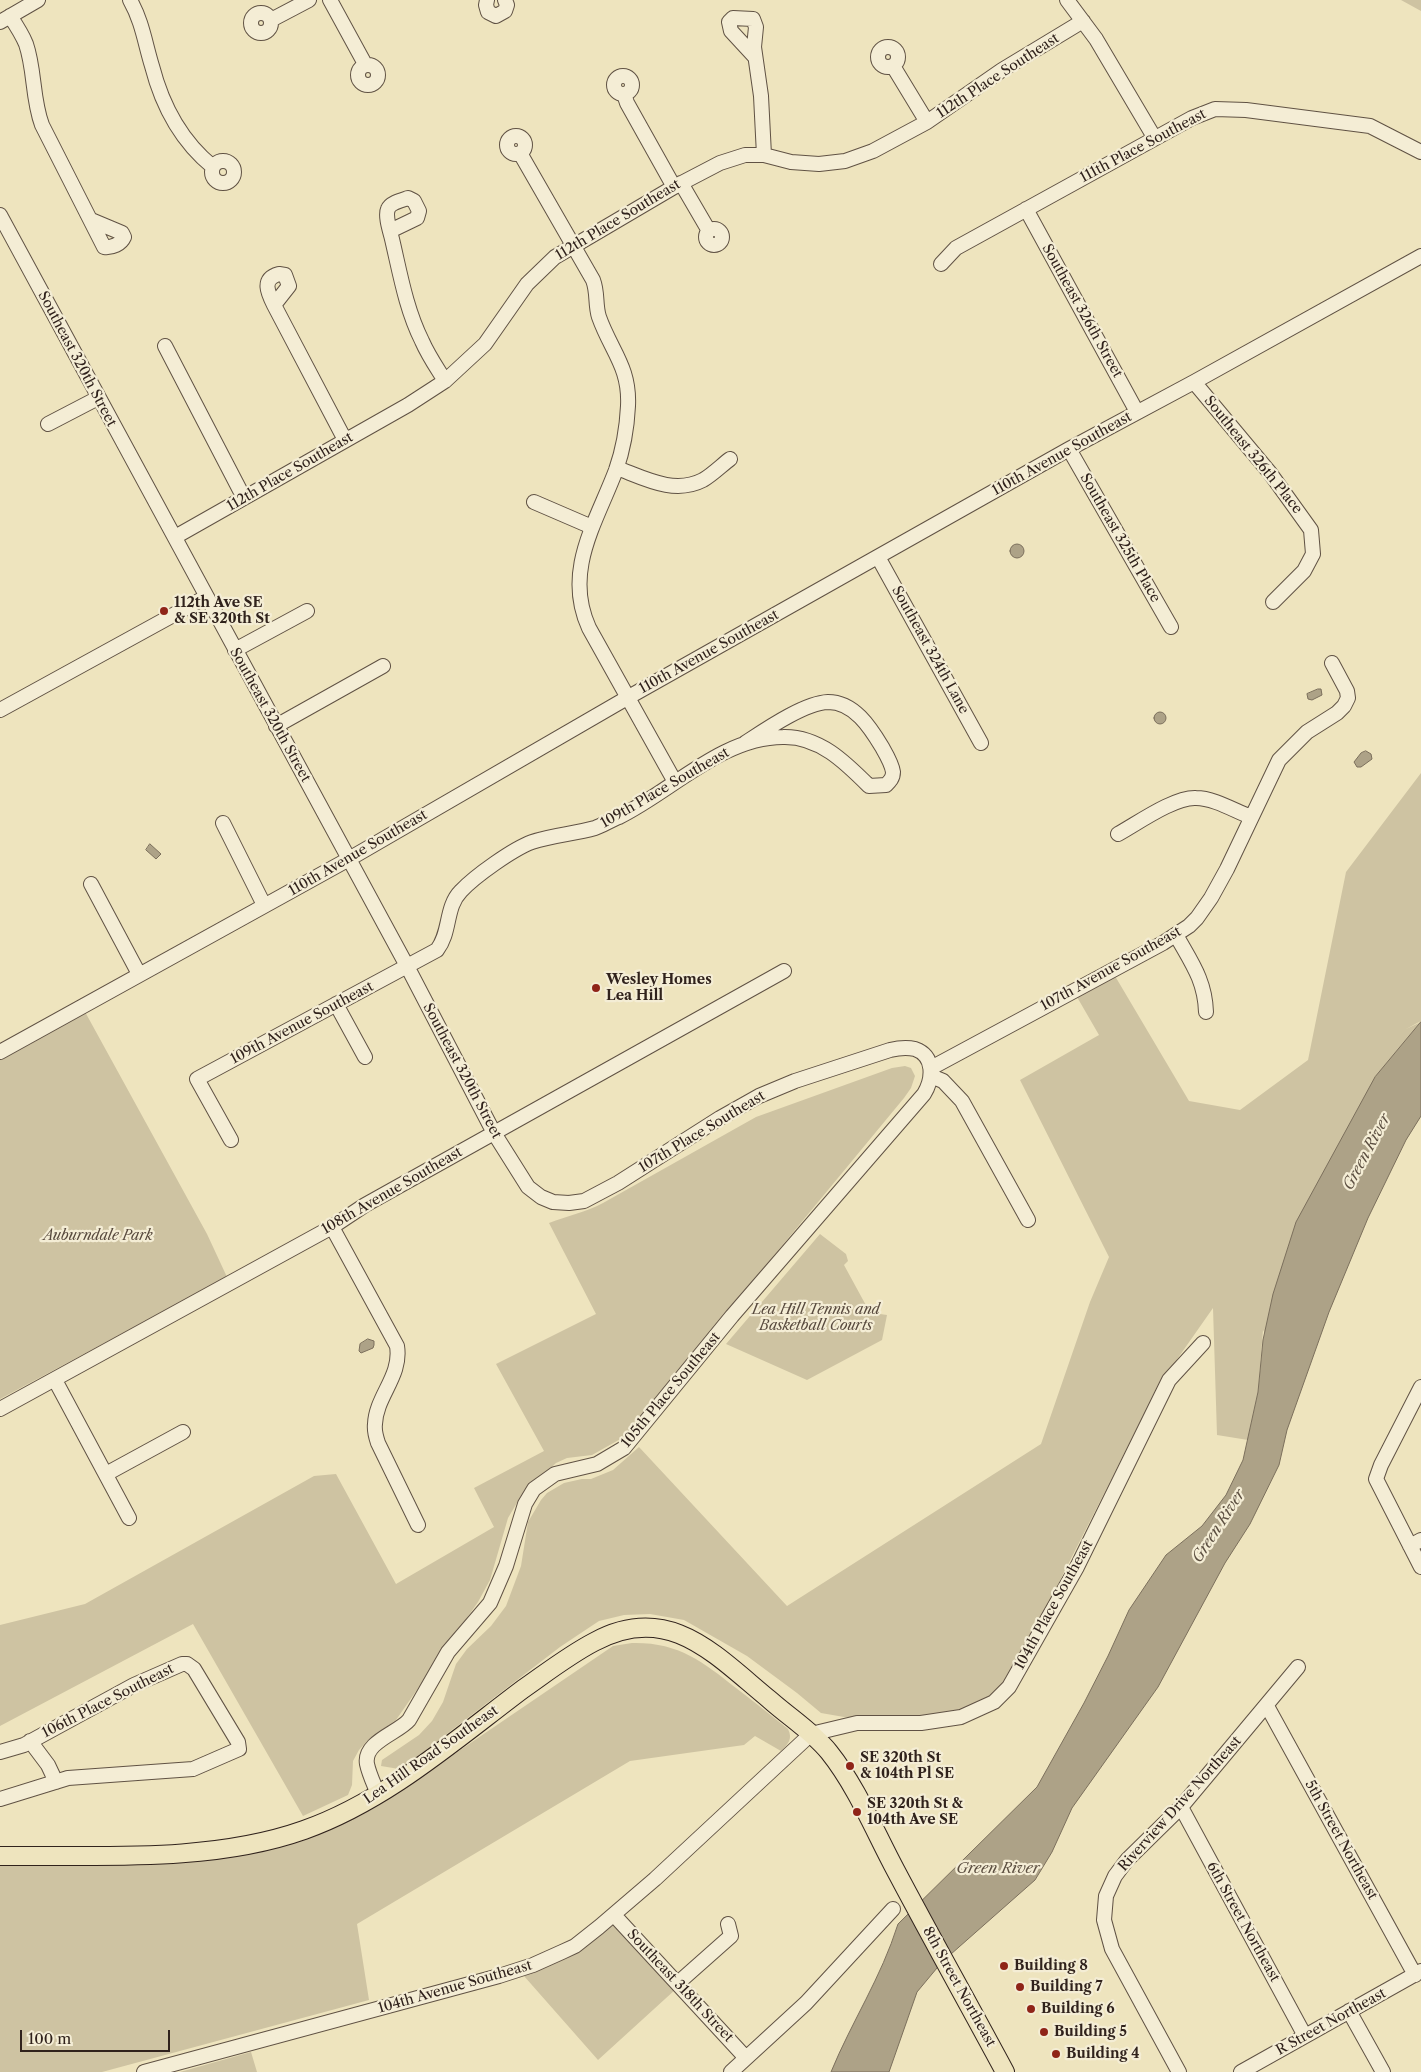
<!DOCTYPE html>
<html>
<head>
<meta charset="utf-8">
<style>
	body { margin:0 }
	#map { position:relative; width:1421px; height:2072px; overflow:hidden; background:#eee4be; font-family:"Libre Caslon Text",serif }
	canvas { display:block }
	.scale { position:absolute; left:20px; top:2030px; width:150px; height:22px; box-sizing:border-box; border:2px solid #30221c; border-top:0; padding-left:6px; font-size:15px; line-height:18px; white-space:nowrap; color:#30221c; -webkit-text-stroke:4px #f4edd5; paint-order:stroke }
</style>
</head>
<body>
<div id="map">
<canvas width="1421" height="2072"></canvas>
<div class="scale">100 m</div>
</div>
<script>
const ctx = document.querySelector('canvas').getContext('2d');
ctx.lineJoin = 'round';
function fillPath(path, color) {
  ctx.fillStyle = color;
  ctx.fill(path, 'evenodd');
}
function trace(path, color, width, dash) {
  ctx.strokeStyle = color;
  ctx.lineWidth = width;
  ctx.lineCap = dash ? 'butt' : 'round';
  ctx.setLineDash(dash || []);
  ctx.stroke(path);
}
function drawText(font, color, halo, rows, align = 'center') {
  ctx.font = font + ' "Libre Caslon Text",serif';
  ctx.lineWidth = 4.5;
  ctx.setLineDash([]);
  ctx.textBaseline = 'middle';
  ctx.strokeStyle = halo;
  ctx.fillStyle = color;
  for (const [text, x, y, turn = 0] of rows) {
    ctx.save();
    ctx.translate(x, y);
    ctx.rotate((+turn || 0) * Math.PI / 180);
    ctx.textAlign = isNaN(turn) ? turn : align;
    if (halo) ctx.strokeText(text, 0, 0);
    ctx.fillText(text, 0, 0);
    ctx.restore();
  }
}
fillPath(new Path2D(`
	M1401 0H1421V11Z
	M1421 773V1021L1406 1029 1421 1022 1276 1351 1263 1330 1258 1392 1248 1440 1217 1435 1213 1308 1159 1385 1012 1675 990 1697 958 1711 930 1717 862 1719 844 1717 821 1713 797 1693 747 1656 684 1620 650 1614 624 1615 599 1621 560 1647 413 1760 399 1769 381 1766 382 1760 419 1735 432 1721 443 1702 456 1664 467 1649 491 1626 506 1606 521 1566 528 1522 541 1500 547 1493 564 1483 582 1479H591L613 1470 639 1447 787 1606 1041 1444 1090 1302 1109 1257 1020 1080 1099 1035 1077 997 1115 976 1189 1101 1240 1110 1308 1060 1346 872Z
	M84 1010 207 1234 227 1277 0 1399V1056Z
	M905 1066 911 1068 915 1076 911 1088 904 1098 624 1437 592 1455 567 1458 556 1463 521 1496 508 1518 490 1580 478 1602 396 1720 367 1741 359 1750 353 1761 352 1785 348 1795 303 1816 193 1624 0 1726V1625L85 1604 314 1476 336 1474 396 1584 494 1527 474 1488 544 1451 496 1364 596 1314 549 1223C567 1216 586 1212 603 1203L756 1117 892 1068Z
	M820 1234 846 1254 848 1261 844 1265 868 1309 873 1313 887 1315 882 1340 807 1380 726 1344Z
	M632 1643C678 1642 702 1661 736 1688 754 1702 771 1715 788 1729 793 1739 788 1744 781 1751L755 1736 744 1745 630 1761 357 1924 369 2000 102 2072H0V1866L239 1855C289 1846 334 1830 378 1806L613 1646Z
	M615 1924 676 1989 598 2060 524 1976C558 1960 584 1947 615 1924Z
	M251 2052 257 2072H180Z`), '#cec3a2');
const water = new Path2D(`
	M1010 551a7 7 0 1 1 14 0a7 7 0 1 1-14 0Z
	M1318 689H1321L1322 695 1312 700 1308 699 1307 694Z
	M1154 718a6 6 0 1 1 12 0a6 6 0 1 1-12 0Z
	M1366 751 1371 754 1372 759 1361 767H1357L1354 762 1361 753Z
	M150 844 161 854 156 859 146 850Z
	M1421 1022V1116L1406 1140 1368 1218 1329 1312 1287 1430 1279 1465 1250 1524 1225 1563 1158 1687 1072 1808 1052 1852 1035 1880 942 1962 917 1992 889 2072H831C852 2021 881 1978 898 1924L1037 1787 1084 1703 1108 1656 1129 1610 1166 1555 1202 1526 1226 1495 1243 1460 1258 1392 1263 1340 1273 1294 1296 1222 1375 1077Z
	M368 1339 374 1341V1345L373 1348 361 1353 359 1351 360 1344Z`);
fillPath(water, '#ada287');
trace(water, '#7b6f5c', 1);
const minor = new Path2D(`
	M130 0C142 21 145 43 152 66 162 105 181 141 213 167
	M330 0 365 64
	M487 0 486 5 488 12 496 16 505 11 507 5 505 0
	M1067 0 1096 39 1154 137
	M251 23a10 10 0 1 1 20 0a10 10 0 1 1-20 0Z
	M10 16C16 25 22 34 26 44 35 70 32 98 42 125L104 247C112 248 121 244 124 237L122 233 91 220
	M271 20 309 0
	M0 22 38 0
	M878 57a10 10 0 1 1 20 0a10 10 0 1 1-20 0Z
	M755 57 731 31 729 22 733 18 753 19 756 27 754 47 761 96 764 155
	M358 75a10 10 0 1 1 20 0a10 10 0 1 1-20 0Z
	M893 66 927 122
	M614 85a9 9 0 1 1 18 0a9 9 0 1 1-18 0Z
	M624 94 627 103 674 187
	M507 145a9 9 0 1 1 18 0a9 9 0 1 1-18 0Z
	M520 153 593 280C598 293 595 305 599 317 611 351 630 367 628 406 627 427 623 450 616 470 596 523 563 571 589 628L675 782
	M212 172a11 11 0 1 1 22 0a11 11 0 1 1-22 0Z
	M681 183 709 231
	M1026 209 1137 412
	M0 215 407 966 494 1133 528 1187 541 1197 553 1202 569 1203 584 1201 618 1183 720 1118 759 1096 795 1081 890 1050C898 1048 907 1047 915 1049 935 1056 933 1079 924 1094L732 1316 624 1448 597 1464 555 1474 534 1489 525 1504 506 1566 490 1603 448 1652 409 1720C398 1733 363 1742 367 1764 369 1774 374 1784 378 1794
	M706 237a8 8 0 1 1 16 0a8 8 0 1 1-16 0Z
	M390 231 417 218 419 211 414 201 408 198C402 200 390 203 388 209 385 216 390 231 392 239 400 273 406 309 422 341 428 355 437 368 445 381
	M941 264 956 248 1192 118 1215 109 1246 110 1370 126 1421 152
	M274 305 289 286 285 275 279 274C261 279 268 293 274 305L345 440
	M165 346 244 498
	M1194 382 1270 473 1311 530 1313 554 1304 571 1273 602
	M48 424 98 398
	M1069 449 1171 627
	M617 468C644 478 674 495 703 480 712 475 722 465 730 459
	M534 502 592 527
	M175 537 408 405 445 381 485 344 527 284 555 257 674 187 720 163 745 155H764L791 162 819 164 845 161 873 151 927 122 1002 70 1083 21
	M878 557 981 743
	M235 650 307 611
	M0 710 206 597
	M276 726 383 666
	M223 823 264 905
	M1118 834C1138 823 1174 797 1196 798 1214 798 1235 811 1251 817
	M91 884 139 974
	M1176 935C1191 962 1205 980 1206 1012
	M336 1004 365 1057
	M0 1052 349 859 627 698 1069 449 1194 382 1421 256
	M931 1068 1163 943 1189 926 1197 918 1211 898 1227 869 1279 760 1307 732 1337 713 1344 706 1348 698 1347 691 1332 663
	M931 1076 943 1081 962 1101 1028 1220
	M231 1140 197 1079 437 950C451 932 445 907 461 891 475 876 513 849 532 842 552 835 574 834 595 828 603 825 611 820 619 817 672 791 722 737 783 737 819 736 845 762 869 786L886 785C890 781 893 778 893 772 892 764 886 754 882 747 870 727 854 702 828 702 804 703 765 730 745 743
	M332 1227 397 1346C402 1376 376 1396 375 1424 374 1431 376 1437 378 1443L418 1525
	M55 1380 129 1518
	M1421 1387 1381 1465 1376 1479 1421 1567
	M0 1409 332 1227 365 1205 784 971
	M106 1474 183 1432
	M1410 1546 1421 1540
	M1267 1706 1415 1975
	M30 1741 48 1765 56 1782
	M0 1752 24 1745 134 1685 182 1664H187L194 1669 238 1742 239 1749 193 1769 68 1778 0 1799
	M1181 1807 1305 2036
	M614 1915 746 2058
	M678 1983 731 1936 728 1924
	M1349 2011 1383 2072
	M144 2072 499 1976 533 1965 562 1952 575 1946 599 1927 655 1879 811 1734 857 1723H921L961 1717 994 1702 1009 1687 1077 1567 1169 1380 1203 1343
	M731 2072 806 2003 893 1909
	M1179 2072 1112 1949 1104 1920 1106 1896 1115 1876 1127 1860 1181 1807 1298 1667
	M1241 2072 1421 1971`);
const major = new Path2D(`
	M0 1856C99 1855 211 1863 304 1830 386 1801 455 1740 523 1689 546 1673 569 1655 594 1642 669 1601 715 1655 770 1700 789 1717 813 1732 829 1752 857 1787 875 1832 896 1871 932 1939 969 2005 1005 2072`);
trace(minor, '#605244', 16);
trace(major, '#30221c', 20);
trace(minor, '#f4edd5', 14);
trace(major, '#eee4be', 18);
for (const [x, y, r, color] of [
	[164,611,5,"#8f2418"],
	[596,988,5,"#8f2418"],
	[850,1766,5,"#8f2418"],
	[857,1812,5,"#8f2418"],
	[1004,1966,5,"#8f2418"],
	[1020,1987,5,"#8f2418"],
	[1031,2009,5,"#8f2418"],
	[1044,2032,5,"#8f2418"],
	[1056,2054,5,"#8f2418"]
]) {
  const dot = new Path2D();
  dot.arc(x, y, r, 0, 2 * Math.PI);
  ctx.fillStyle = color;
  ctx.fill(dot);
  trace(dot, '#f4edd5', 2);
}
drawText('14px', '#30221c', '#f4edd5', [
	["112th Place Southeast",998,76,-33],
	["111th Place Southeast",1143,146,-28],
	["112th Place Southeast",618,220,-31],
	["Southeast 326th Street",1082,311,61],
	["Southeast 320th Street",77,359,62],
	["110th Avenue Southeast",1062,454,-29],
	["Southeast 326th Place",1253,455,51],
	["112th Place Southeast",290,472,-30],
	["Southeast 325th Place",1120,538,60],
	["Southeast 324th Lane",930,650,61],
	["110th Avenue Southeast",709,652,-29],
	["Southeast 320th Street",270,715,61],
	["109th Place Southeast",665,788,-30],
	["110th Avenue Southeast",358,853,-30],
	["107th Avenue Southeast",1111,969,-29],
	["109th Avenue Southeast",302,1023,-28],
	["Southeast 320th Street",462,1071,62],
	["107th Place Southeast",702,1132,-31],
	["108th Avenue Southeast",392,1191,-30],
	["105th Place Southeast",671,1390,-50],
	["104th Place Southeast",1054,1605,-61],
	["106th Place Southeast",108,1701,-27],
	["Lea Hill Road Southeast",431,1755,-35],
	["Riverview Drive Northeast",1180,1804,-48],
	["5th Street Northeast",1341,1840,61],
	["6th Street Northeast",1243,1922,61],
	["Southeast 318th Street",680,1986,47],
	["104th Avenue Southeast",455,1987,-16],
	["8th Street Northeast",959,1987,61],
	["R Street Northeast",1331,2022,-29]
]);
drawText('bold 14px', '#30221c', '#f4edd5', [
	["112th Ave SE",174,603],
	["& SE 320th St",174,619],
	["Wesley Homes",606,980],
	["Lea Hill",606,996],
	["SE 320th St",860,1758],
	["& 104th Pl SE",860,1774],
	["SE 320th St &",867,1804],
	["104th Ave SE",867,1820],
	["Building 8",1014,1966],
	["Building 7",1030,1987],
	["Building 6",1041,2009],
	["Building 5",1054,2032],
	["Building 4",1066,2054]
], 'left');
drawText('italic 14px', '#584a3e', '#f4edd5', [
	["Auburndale Park",98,1236],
	["Lea Hill Tennis and",816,1310],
	["Basketball Courts",816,1326]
]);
drawText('italic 15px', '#5c4f41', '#f4edd5', [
	["Green River",1367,1152,-62],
	["Green River",1219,1526,-57],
	["Green River",998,1869]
]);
</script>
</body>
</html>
